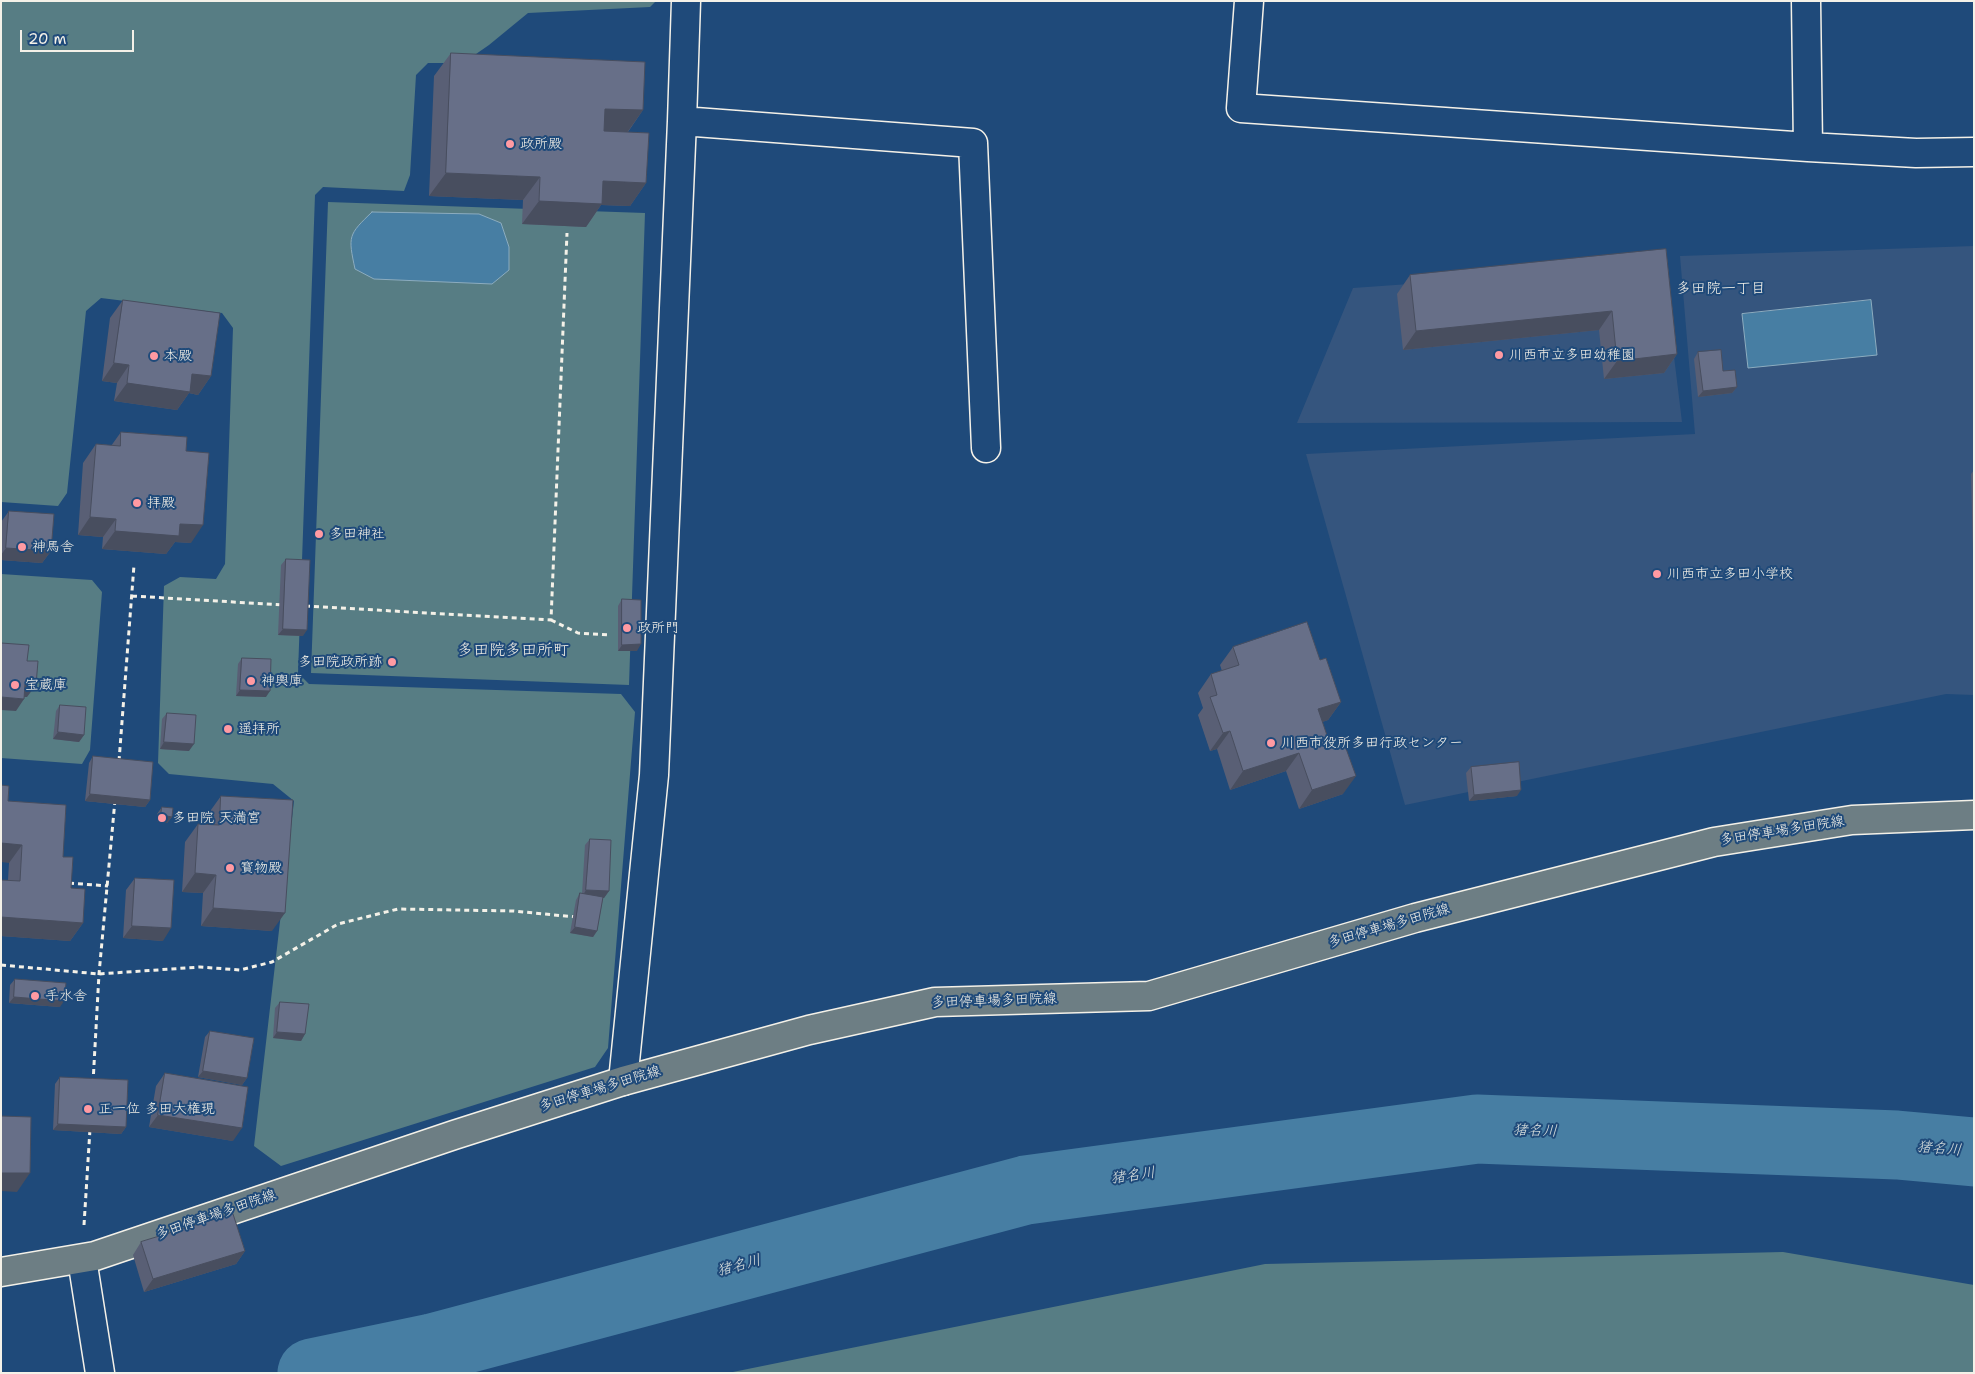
<!DOCTYPE html>
<html>
<head>
<meta charset="utf-8">
<style>
	body { margin:0 }
	#map { position:relative; width:1975px; height:1374px; overflow:hidden; background:#1f4a7a; font-family:"Shantell Sans",sans-serif }
	canvas { display:block }
	.frame { position:absolute; inset:0; border:2px solid #f4f1e8; pointer-events:none }
	.scale { position:absolute; left:20px; top:30px; width:114px; height:22px; box-sizing:border-box; border:2px solid #f4f1e8; border-top:0; padding-left:6px; font-size:15px; line-height:18px; white-space:nowrap; color:#f4f1e8; -webkit-text-stroke:4px #1f4a7a; paint-order:stroke }
</style>
</head>
<body>
<div id="map">
<canvas width="1975" height="1374"></canvas>
<div class="frame"></div>
<div class="scale">20 m</div>
</div>
<script>
const ctx = document.querySelector('canvas').getContext('2d');
ctx.lineJoin = 'round';
function fillPath(path, color) {
  ctx.fillStyle = color;
  ctx.fill(path, 'evenodd');
}
function trace(path, color, width, dash) {
  ctx.strokeStyle = color;
  ctx.lineWidth = width;
  ctx.lineCap = dash ? 'butt' : 'round';
  ctx.setLineDash(dash || []);
  ctx.stroke(path);
}
function drawText(font, color, halo, rows, align = 'center') {
  ctx.font = font + ' "Shantell Sans","Klee One",sans-serif';
  ctx.lineWidth = 4;
  ctx.setLineDash([]);
  ctx.textBaseline = 'middle';
  ctx.strokeStyle = halo;
  ctx.fillStyle = color;
  for (const [text, x, y, turn = 0] of rows) {
    ctx.save();
    ctx.translate(x, y);
    ctx.rotate((+turn || 0) * Math.PI / 180);
    ctx.textAlign = isNaN(turn) ? turn : align;
    if (halo) ctx.strokeText(text, 0, 0);
    ctx.fillText(text, 0, 0);
    ctx.restore();
  }
}
fillPath(new Path2D(`
	M1974 246V695L1946 694 1405 805 1306 454 1695 434 1680 256Z
	M1663 266 1682 422 1297 423 1353 288Z`), '#35557e');
fillPath(new Path2D(`
	M1 1H656L650 7 528 13 489 45 463 63H428L416 75 410 175 404 191 323 187 315 195 298 673 309 684 621 694 635 712 608 1048 595 1067 281 1166 254 1146 294 801 273 784 169 774 158 763 164 586 180 577 216 579 225 564 233 328 222 313 101 298 86 311 67 493 58 506 1 502Z
	M328 202 645 213 629 685 311 673Z
	M1 574 92 580 102 592 90 750 82 764 1 758Z
	M1783 1252 1974 1285V1373H728L1265 1264Z`), '#577d84');
const water = new Path2D(`
	M372 212 479 214 501 223 509 247V270L492 284 374 279 355 269C348 236 348 235 372 212Z
	M1871 300 1877 355 1748 368 1742 314Z`);
fillPath(water, '#477ea3');
trace(water, '#8cacbf', 1);
trace(new Path2D(`
	M312 1373 432 1348 1026 1190 1477 1129 1897 1145 1974 1152`), '#477ea3', 69);
const minor = new Path2D(`
	M686 1 682 121 973 143 986 448
	M1249 1 1241 108 1808 147 1916 153 1974 152
	M1806 1 1808 147
	M623 1081 654 775 682 121
	M82 1259 100 1373`);
const major = new Path2D(`
	M1 1272 95 1256 454 1135 623 1081 809 1030 935 1002 1149 996 1415 918 1714 842 1852 820 1974 815`);
trace(minor, '#f4f1e8', 31);
trace(major, '#f4f1e8', 31);
trace(new Path2D(`
	M132 596 284 605
	M305 606 551 620 567 233
	M551 620 578 633 609 635
	M119 761 134 565
	M69 883 108 886
	M1 965 99 974 200 967 240 970 272 962 338 924 398 909 513 911 576 917
	M93 1083 99 974 115 800
	M84 1225 90 1129`), '#f4f1e8', 3, [5, 4]);
trace(minor, '#1f4a7a', 28);
trace(major, '#6d7e84', 28);
fillPath(new Path2D(`
	M451 53 643 110 628 132 646 183 630 206 601 205 586 227 522 224 523 200 429 196 434 76Z
	M1666 249 1677 354 1664 373 1604 379 1599 330 1403 350 1397 294 1410 275Z
	M123 300 211 376 198 395 189 393 177 410 114 401 117 383 102 381 110 318Z
	M1698 352 1723 371 1737 387 1732 393 1698 397 1694 359Z
	M121 432 186 451 191 543 175 542 166 554 102 549 103 537 78 535 83 463 96 444 111 446Z
	M1974 470V591L1971 474Z
	M9 511 51 551 42 563 1 560V522Z
	M286 559 303 636 278 635 281 565Z
	M622 599 637 651H618V606Z
	M1233 647 1320 660 1341 702 1328 720 1322 722 1343 794 1299 809 1286 771 1230 790 1217 749 1210 751 1198 715 1203 708 1198 693 1211 674 1222 671 1220 665Z
	M242 658 266 697 236 696 238 664Z
	M60 705 84 735 79 742 53 739 56 711Z
	M167 713 189 751 160 749 162 719Z
	M93 756 150 800 145 807 85 801 89 763Z
	M1471 767 1517 796 1469 801 1466 773Z
	M221 796 272 931 201 926 203 893 182 892 185 842 198 824H208V814Z
	M8 801 63 857 71 888 83 923 70 941 1 936V880H8L9 863Z
	M162 807 172 817 167 823 157 822V814Z
	M590 839 609 891 604 898H603L597 931 593 937 570 933 576 900 580 893 582 894 585 845Z
	M135 878 163 941 123 938 126 890Z
	M15 979 60 1007 9 1003 10 985Z
	M280 1002 305 1034 301 1041 273 1038 275 1008Z
	M210 1031 247 1078 242 1085 198 1077 205 1037Z
	M165 1073 233 1141 149 1127 156 1086Z
	M60 1077 126 1127 121 1134 53 1130 55 1084Z
	M141 1242 245 1251 236 1264 144 1292 133 1255Z`), '#595f75');
fillPath(new Path2D(`
	M605 109 643 110 626 134 588 132Z
	M446 173 540 177 523 200 429 196Z
	M603 181 646 183 630 206 601 205 586 227 522 224 539 201Z
	M1612 311 1599 330 1403 350 1416 331Z
	M1677 354 1664 373 1604 379 1617 361Z
	M114 363 129 365 117 383 102 381Z
	M192 374 211 376 198 395 189 393 177 410 114 401 127 383Z
	M1737 387 1732 393 1698 397 1703 391Z
	M90 517 116 519 103 537 78 535Z
	M180 524 203 525 191 543 175 542 166 554 102 549 115 531Z
	M6 548 51 551 42 563 1 560V555Z
	M283 629 307 630 303 636 278 635Z
	M641 644 637 651H618L622 645Z
	M25 684 36 685 27 697H16Z
	M240 690 270 691 266 697 236 696Z
	M1 697 24 699 16 711 1 710Z
	M1341 702 1328 720 1305 728 1318 709Z
	M1230 731 1217 749 1210 751 1223 733Z
	M58 732 84 735 79 742 53 739Z
	M164 742 194 744 189 751 160 749Z
	M1299 753 1286 771 1230 790 1243 771Z
	M1356 776 1343 794 1299 809 1312 790Z
	M1521 790 1517 796 1469 801 1474 795Z
	M90 794 150 800 145 807 85 801Z
	M161 815 172 817 167 823 157 822Z
	M1 843 22 845 9 863 1 862Z
	M195 873 216 875 203 893 182 892Z
	M586 890 609 891 604 898 582 897Z
	M213 908 285 913 272 931 201 926Z
	M1 917 83 923 70 941 1 936Z
	M132 926 171 928 163 941 123 938Z
	M575 927 597 931 593 937 570 933Z
	M14 997 64 1001 60 1007 9 1003Z
	M277 1032 305 1034 301 1041 273 1038Z
	M203 1071 247 1078 242 1085 198 1077Z
	M158 1115 242 1128 233 1141 149 1127Z
	M58 1124 126 1127 121 1134 53 1130Z
	M1 1173H30L17 1192 1 1191Z
	M245 1251 236 1264 144 1292 153 1279Z`), '#484e5f');
const building = new Path2D(`
	M451 53 645 62 643 110 605 109 604 131 649 133 646 183 603 181 602 204 539 201 540 177 446 173Z
	M1666 249 1677 354 1617 361 1612 311 1416 331 1410 275Z
	M123 300 220 313 211 376 192 374 190 392 127 383 129 365 114 363Z
	M1721 350 1723 371 1735 370 1737 387 1703 391 1698 352Z
	M121 432 187 437 186 451 209 453 203 525 180 524 179 536 115 531 116 519 90 517 96 444 120 446Z
	M9 511 54 514 51 551 6 548Z
	M286 559 310 560 307 630 283 629Z
	M622 599 641 600V644L622 645Z
	M1307 622 1320 660 1326 658 1341 702 1318 709 1331 747 1344 743 1356 776 1312 790 1299 753 1243 771 1230 731 1223 733 1210 697 1217 695 1211 674 1239 665 1233 647Z
	M1 643 29 645 27 661H38L36 685 25 684 24 699 1 697Z
	M242 658 271 659 270 691 240 690Z
	M60 705 86 707 84 735 58 732Z
	M167 713 196 715 194 744 164 742Z
	M93 756 153 762 150 800 90 794Z
	M1519 762 1521 790 1474 795 1471 767Z
	M1 785 9 786 8 801 66 805 63 857H73L71 888 85 889 83 923 1 917V880L20 881 22 845 1 843Z
	M221 796 293 800 285 913 213 908 216 875 195 873 198 824 219 825Z
	M162 807 173 808 172 817 161 815Z
	M590 839 611 840 609 891 586 890Z
	M135 878 174 880 171 928 132 926Z
	M580 893 603 897 597 931 575 927Z
	M15 979 66 983 64 1001 14 997Z
	M280 1002 309 1004 305 1034 277 1032Z
	M210 1031 254 1038 247 1078 203 1071Z
	M165 1073 248 1087 242 1128 158 1115Z
	M60 1077 128 1080 126 1127 58 1124Z
	M1 1116 31 1117 30 1173H1Z
	M233 1214 245 1251 153 1279 141 1242Z`);
fillPath(building, '#676f88');
trace(building, '#484e5f', 1);
for (const [x, y, r, color] of [
	[510,144,5,"#ff9aa2"],
	[1499,355,5,"#ff9aa2"],
	[154,356,5,"#ff9aa2"],
	[137,503,5,"#ff9aa2"],
	[319,534,5,"#ff9aa2"],
	[22,547,5,"#ff9aa2"],
	[1657,574,5,"#ff9aa2"],
	[627,628,5,"#ff9aa2"],
	[392,662,5,"#ff9aa2"],
	[251,681,5,"#ff9aa2"],
	[15,685,5,"#ff9aa2"],
	[228,729,5,"#ff9aa2"],
	[1271,743,5,"#ff9aa2"],
	[162,818,5,"#ff9aa2"],
	[230,868,5,"#ff9aa2"],
	[35,996,5,"#ff9aa2"],
	[88,1109,5,"#ff9aa2"]
]) {
  const dot = new Path2D();
  dot.arc(x, y, r, 0, 2 * Math.PI);
  ctx.fillStyle = color;
  ctx.fill(dot);
  trace(dot, '#1f4a7a', 2);
}
drawText('14px', '#f4f1e8', '#1f4a7a', [
	["政所殿",520,144],
	["川西市立多田幼稚園",1509,355],
	["本殿",164,356],
	["拝殿",147,503],
	["多田神社",329,534],
	["神馬舎",32,547],
	["川西市立多田小学校",1667,574],
	["政所門",637,628],
	["多田院政所跡",382,662,"right"],
	["神輿庫",261,681],
	["宝蔵庫",25,685],
	["遥拝所",238,729],
	["川西市役所多田行政センター",1281,743],
	["多田院 天満宮",172,818],
	["寳物殿",240,868],
	["手水舎",45,996],
	["正一位 多田大権現",98,1109]
], 'left');
drawText('14px', '#f4f1e8', '#1f4a7a', [
	["多田停車場多田院線",1782,831,-9],
	["多田停車場多田院線",1389,926,-16],
	["多田停車場多田院線",994,1001,-2],
	["多田停車場多田院線",600,1089,-17],
	["多田停車場多田院線",216,1215,-19]
]);
drawText('15px', '#f4f1e8', '#1f4a7a', [
	["多田院一丁目",1721,289]
]);
drawText('italic 15px', '#dae0de', '#1f4a7a', [
	["猪名川",1535,1131,2],
	["猪名川",1939,1149,5],
	["猪名川",1133,1176,-8],
	["猪名川",739,1266,-15]
]);
drawText('16px', '#f4f1e8', '#1f4a7a', [
	["多田院多田所町",513,651]
]);
</script>
</body>
</html>
